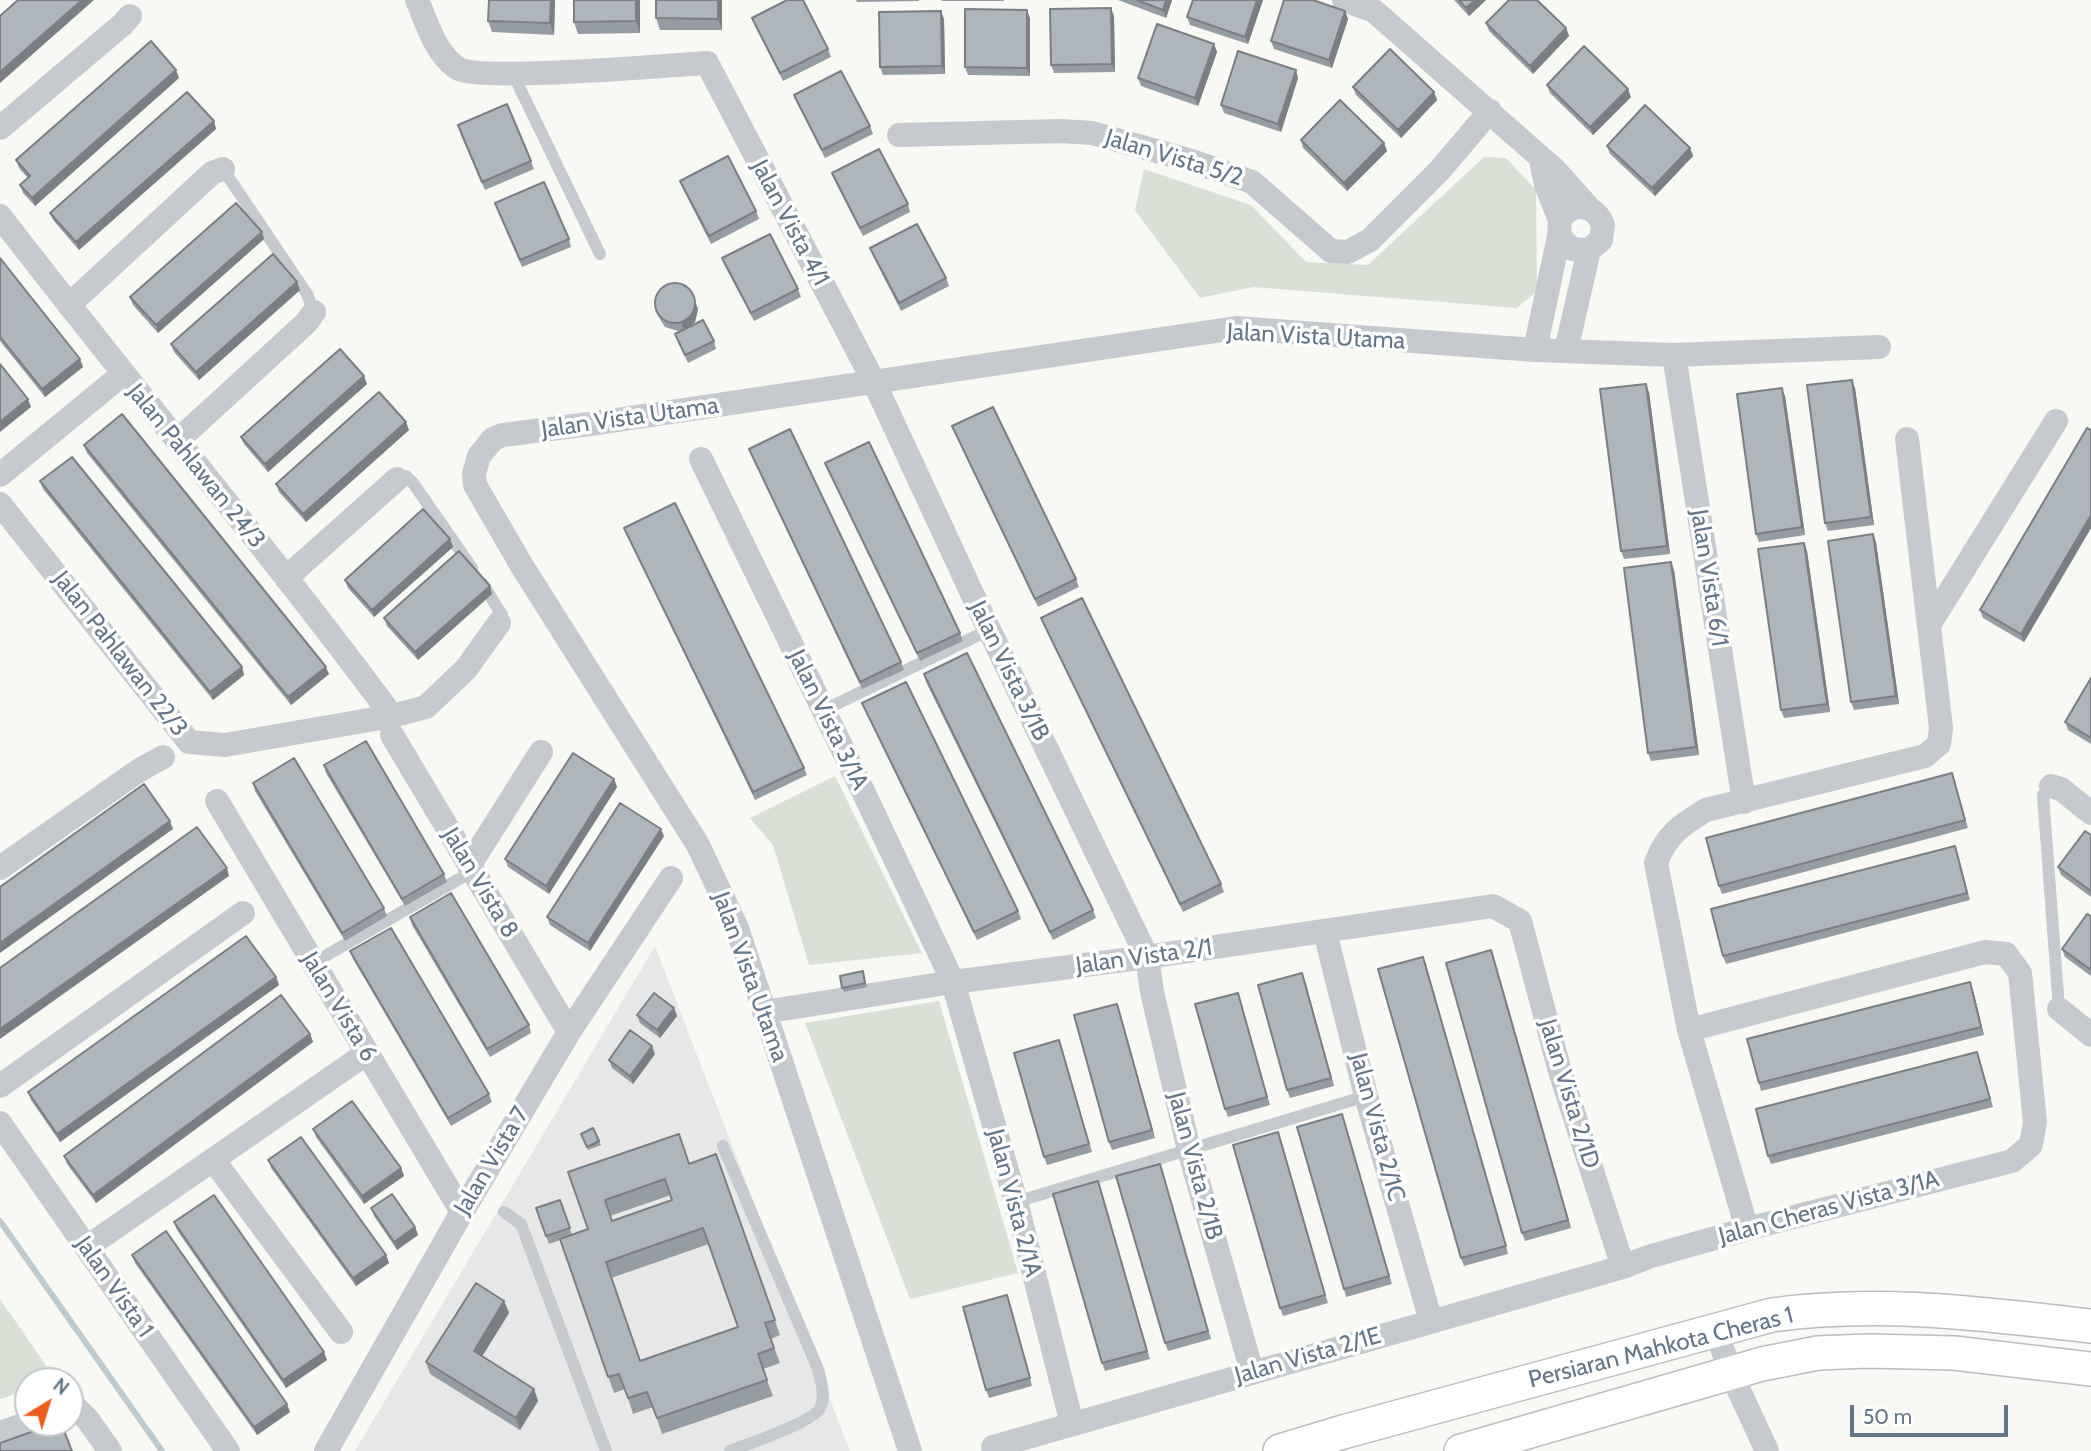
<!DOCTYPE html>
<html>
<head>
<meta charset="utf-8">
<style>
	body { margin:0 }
	#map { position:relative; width:2091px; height:1451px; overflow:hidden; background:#f8f8f5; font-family:Cabin,sans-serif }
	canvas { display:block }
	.north { position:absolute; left:14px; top:1367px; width:70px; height:70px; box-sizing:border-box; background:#fff; border:2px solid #c1c8cf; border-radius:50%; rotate:38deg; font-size:19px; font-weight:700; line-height:28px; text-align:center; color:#657688 }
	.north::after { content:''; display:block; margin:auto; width:24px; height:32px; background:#ed5d20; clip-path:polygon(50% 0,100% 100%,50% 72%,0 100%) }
	.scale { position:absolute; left:1850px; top:1405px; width:158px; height:32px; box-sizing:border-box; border:4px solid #657688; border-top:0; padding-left:9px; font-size:21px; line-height:24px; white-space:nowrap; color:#657688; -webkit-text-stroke:5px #fff; paint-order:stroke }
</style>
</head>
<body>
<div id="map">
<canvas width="2091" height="1451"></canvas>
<div class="north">N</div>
<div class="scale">50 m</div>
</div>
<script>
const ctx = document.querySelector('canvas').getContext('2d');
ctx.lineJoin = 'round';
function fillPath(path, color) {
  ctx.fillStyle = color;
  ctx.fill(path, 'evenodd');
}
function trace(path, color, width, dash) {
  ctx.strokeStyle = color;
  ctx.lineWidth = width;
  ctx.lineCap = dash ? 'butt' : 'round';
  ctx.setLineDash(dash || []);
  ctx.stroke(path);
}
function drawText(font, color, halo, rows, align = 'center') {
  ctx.font = font + ' Cabin,sans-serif';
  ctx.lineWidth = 7;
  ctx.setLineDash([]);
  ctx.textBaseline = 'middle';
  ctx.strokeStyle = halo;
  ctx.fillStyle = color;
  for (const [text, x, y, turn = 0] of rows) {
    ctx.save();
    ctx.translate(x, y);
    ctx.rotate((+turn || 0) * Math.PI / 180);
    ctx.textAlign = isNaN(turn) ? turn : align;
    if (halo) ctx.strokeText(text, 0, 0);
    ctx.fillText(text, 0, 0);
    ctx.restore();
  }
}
fillPath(new Path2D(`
	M655 946 850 1451H355Z`), '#e6e7e6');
fillPath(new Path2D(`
	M1484 157 1506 158 1536 190 1537 291 1517 308 1253 287 1200 298 1135 210 1144 169 1251 205 1306 262 1368 265Z
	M835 776 922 953 809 965 773 845 750 818Z
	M939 1001 1018 1273 910 1299 805 1023Z
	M0 1299 56 1380 28 1381V1390L0 1399Z`), '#d9e0d6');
trace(new Path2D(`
	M0 1221 162 1451`), '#bfcacf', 6);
const secondary = new Path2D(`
	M1280 1451 1343 1432 1772 1315C1880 1300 1984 1314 2091 1326
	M1461 1451 1762 1364 1818 1353 1868 1351 1954 1353 2091 1369`);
trace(secondary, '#b8bdc2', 36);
trace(new Path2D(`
	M513 74 600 254
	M223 169 307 294 314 312
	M397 479 406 476 413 483 472 568
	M482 583 502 615 499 623
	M824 710 989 630
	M2051 786 2043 795 2059 1009
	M313 963 473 871
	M723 1146 818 1369C821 1382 826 1395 820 1408 814 1422 747 1444 730 1451
	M1016 1202 1366 1096
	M504 1212 521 1224 524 1232 606 1451`), '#c6c9cd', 12);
trace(new Path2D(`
	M417 0C427 23 435 53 457 68 478 82 670 65 707 63L874 382 983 617 1147 957 1152 992 1189 1150 1252 1372
	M1344 0 1374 11 1555 170 1589 208
	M0 128 123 24 130 16
	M899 135 1061 131 1092 133 1192 161 1252 182 1331 251 1348 252 1370 240 1439 171 1490 111
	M1541 160 1546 185 1560 220
	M0 216C129 384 266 546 392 716
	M69 305 212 173 223 169
	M1535 350 1559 236 1560 220C1572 201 1594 203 1603 225L1601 240 1589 250 1572 249 1559 236
	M1566 351 1589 250
	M1674 355 1744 802
	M177 441 306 323 314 312
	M701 459 864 793 953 982 1016 1202 1072 1424
	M0 475 123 374
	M0 504 189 742 225 745 392 716 426 707 466 669 499 623
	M286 578 397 479
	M1929 625 2056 421
	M392 735 569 1032
	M2051 786 2061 789 2091 813
	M217 801 462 1212
	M469 866 541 752
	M0 868 138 771 163 757
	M1325 932 1366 1096 1431 1321
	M2059 1009 2091 1035
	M764 1012 953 982 1147 957 1493 906 1520 921 1559 1068 1623 1267
	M0 1086 243 913
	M0 1123 228 1451
	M214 1161 341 1332
	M1747 1229 1689 1030 1656 863C1666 835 1681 825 1706 810L1925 756 1939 744 1941 728 1907 439
	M87 1247 367 1053
	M1716 1331 1731 1373 1767 1451
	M70 1409 76 1408 88 1420 110 1451
	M0 1433 29 1423
	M993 1447 1623 1267 1648 1257 1747 1229 2012 1161 2031 1145 2035 1122 2020 973 2006 954 1985 952 1689 1030
	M326 1451 462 1212 569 1032 671 878
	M910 1451 737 928 698 845 522 566 475 485 474 474 479 456 493 439 503 435 590 424 1236 328 1535 350 1674 355 1879 347`), '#c6c9cd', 24);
trace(secondary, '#fff', 33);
fillPath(new Path2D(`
	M555 0 554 35 492 32 488 21Z
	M574 0H640V33L578 34 574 22Z
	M722 0V30H660L656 18Z
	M856 0H919V1L857 2Z
	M941 0H1004V1H942Z
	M1118 0H1172L1166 18Z
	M1193 0H1263L1248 44 1190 25 1187 17Z
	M1454 0H1486L1469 16Z
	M1345 11 1348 19 1332 68 1274 49 1271 41Z
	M1114 16 1115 72 1054 73 1051 65Z
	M752 18 828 49 831 57 783 81 755 26Z
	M1030 18V76L968 75 965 67Z
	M944 19 945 74 883 75 880 67Z
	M1486 23 1566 28 1569 36 1533 74 1489 31Z
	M1214 44 1217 52 1198 106 1141 86 1138 78Z
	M179 78 35 206 23 193 20 185 28 178 19 168 16 160Z
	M1298 78 1281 132 1224 113 1221 105Z
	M1547 85 1631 97 1593 135 1550 93Z
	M1353 87 1434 92 1437 100 1401 138 1356 95Z
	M794 95 870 126 873 134 825 158 797 103Z
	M214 121 216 129 79 250 53 220 50 213Z
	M460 133 531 161 534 169 485 190Z
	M1301 140 1384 143 1387 151 1347 191 1303 148Z
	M1607 146 1690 148 1693 156 1655 196 1610 154Z
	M832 173 908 204 910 212 863 236 835 181Z
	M680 181 756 211 759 219 711 244 683 189Z
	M498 211 569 239 571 247 522 267Z
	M262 232 264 239 158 333 133 305 130 297Z
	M870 248 946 278 949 286 901 311 873 256Z
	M0 258 80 359 83 367 45 397 0 341Z
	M722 258 798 289 801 297 754 321 725 266Z
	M300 290 199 380 174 352 171 344Z
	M655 308 698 309 695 322 686 329 714 341 716 349 688 363 675 334 683 331H678L665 327 658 316Z
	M1852 380 1855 388 1874 525 1828 531 1825 523Z
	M367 384 268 472 244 444 241 437Z
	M1649 392 1670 554 1624 559 1621 551Z
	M1785 396 1805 535 1759 542 1756 534Z
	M952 426 1076 579 1079 587 1038 607Z
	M409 430 306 522 279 492 276 484Z
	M2091 430V528L2024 642 1983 618 1980 610Z
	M84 445 329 674 291 705 87 453Z
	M749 449 901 662 904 670 862 689Z
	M825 463 960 633 963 641 920 661Z
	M40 481 242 667 244 675 213 700 43 489Z
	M624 528 804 768 807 775 755 800Z
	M450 539 453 547 374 617 348 588 345 580Z
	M1876 542 1899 704 1854 710 1851 702Z
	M1804 543 1807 551 1830 712 1784 718 1781 710Z
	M1674 570 1699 755 1651 761 1648 753Z
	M490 586 492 594 418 660 387 626 384 618Z
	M1041 618 1221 884 1224 892 1183 912Z
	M924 674 1093 910 1096 918 1053 940 926 682Z
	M2091 678V744L2068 730 2065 722Z
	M862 703 1018 911 1021 919 977 940Z
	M324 765 444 874 447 882 405 906 326 773Z
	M1952 773 1968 828 1722 894 1719 886Z
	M614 779 617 787 549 894 508 867 505 859Z
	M253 783 384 908 387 916 345 941 255 791Z
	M2091 835V897L2061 875 2058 867Z
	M664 836 590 951 550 925 547 917Z
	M1958 854 1970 900 1726 964 1723 956Z
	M2091 916V976L2065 957 2062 949Z
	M410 917 529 1025 531 1033 490 1057 412 925Z
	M350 951 489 1094 492 1102 451 1126 353 959Z
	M1423 957 1508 1254 1464 1266 1461 1258Z
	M1494 958 1571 1228 1525 1241 1522 1233Z
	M863 971 867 987 844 992 842 988Z
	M1302 973 1334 1086 1290 1098 1287 1090Z
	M276 977 279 985 60 1142 31 1100 28 1092Z
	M1973 990 1984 1035 1761 1091 1759 1083Z
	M1238 993 1270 1105 1228 1117 1225 1109Z
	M1117 1004 1155 1138 1112 1150 1109 1142Z
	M674 1008 677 1016 660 1038 640 1023 637 1015Z
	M310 1034 313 1042 96 1203 67 1164 64 1156Z
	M1062 1048 1092 1152 1047 1165 1044 1157Z
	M655 1054 633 1084 612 1068 609 1060Z
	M1980 1060 1993 1107 1771 1164 1768 1156Z
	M1342 1114 1392 1284 1346 1297 1344 1289Z
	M593 1128 601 1145 588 1150 581 1134Z
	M313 1129 401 1168 404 1176 364 1204 316 1137Z
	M1281 1140 1328 1303 1283 1316 1280 1308Z
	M716 1154 780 1335 771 1339 780 1363 763 1369 773 1396 662 1434 653 1407 633 1414 625 1389 614 1393 560 1240 549 1244 536 1208 560 1200 572 1235 588 1229 568 1172 689 1163ZM671 1195 672 1200 612 1221 610 1216ZM709 1244 738 1327 640 1361 611 1278Z
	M268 1160 386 1255 389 1263 356 1286 271 1168Z
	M1162 1171 1211 1339 1168 1351 1165 1343Z
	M1098 1181 1150 1359 1105 1371 1102 1363Z
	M371 1208 415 1227 418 1235 397 1250 374 1216Z
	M174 1222 327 1360 286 1388 177 1230Z
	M132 1255 290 1412 257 1435 135 1263Z
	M1007 1295 1032 1386 989 1398 986 1390Z
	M504 1301 509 1313 482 1356 534 1389 538 1401 520 1430 430 1374 426 1362Z`), '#969da2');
fillPath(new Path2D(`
	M82 0H94L0 83V72Z
	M551 0H555L554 35 550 23Z
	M636 0H640V33L636 21Z
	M718 0H722V30L718 19Z
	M1166 0H1172L1166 18 1163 10Z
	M1257 0H1263L1248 44 1245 37Z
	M1475 0H1486L1469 16 1466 8Z
	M1111 8 1114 16 1115 72 1112 64Z
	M1027 10 1030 18V76L1027 68Z
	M941 11 944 19 945 74 942 66Z
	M1345 11 1348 19 1332 68 1329 60Z
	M1566 28 1569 36 1533 74 1530 66Z
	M1214 44 1217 52 1198 106 1195 98Z
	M176 70 179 78 35 206 32 198Z
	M1296 70 1298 78 1281 132 1278 124Z
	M1628 89 1631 97 1593 135 1590 127Z
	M1434 92 1437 100 1401 138 1398 130Z
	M214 121 216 129 79 250 76 242Z
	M1384 143 1387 151 1347 191 1344 183Z
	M1690 148 1693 156 1655 196 1652 188Z
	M262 232 264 239 158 333 156 325Z
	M297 282 300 290 199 380 196 372Z
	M695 301 698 309 695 322 684 330 681 322Z
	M80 359 83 367 45 397 42 389Z
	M364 376 367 384 268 472 265 464Z
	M1852 380 1855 388 1874 525 1871 517Z
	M1646 384 1649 392 1670 554 1667 546Z
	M1782 388 1785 396 1805 535 1802 527Z
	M28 399 31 407 0 432V422Z
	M406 422 409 430 306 522 303 514Z
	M2091 515V528L2024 642 2021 634Z
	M1873 534 1876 542 1899 704 1896 696Z
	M450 539 453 547 374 617 372 610Z
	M1804 543 1807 551 1830 712 1827 704Z
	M1671 562 1674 570 1699 755 1696 747Z
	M490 586 492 594 418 660 415 652Z
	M242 667 244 675 213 700 210 692Z
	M326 667 329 674 291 705 288 697Z
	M614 779 617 787 549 894 546 886Z
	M170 821 173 829 0 953V943Z
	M661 829 664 836 590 951 588 943Z
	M227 868 229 876 0 1039V1029Z
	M1491 950 1494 958 1571 1228 1568 1220Z
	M1423 957 1426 965 1508 1254 1506 1246Z
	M1302 973 1305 981 1334 1086 1331 1078Z
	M276 977 279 985 60 1142 57 1134Z
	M1970 982 1973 990 1984 1035 1981 1027Z
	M1117 1004 1120 1012 1155 1138 1152 1130Z
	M674 1008 677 1016 660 1038 657 1030Z
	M310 1034 313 1042 96 1203 93 1195Z
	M652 1046 655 1054 633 1084 630 1076Z
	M401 1168 404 1176 364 1204 362 1196Z
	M415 1227 418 1235 397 1250 394 1242Z
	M386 1255 389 1263 356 1286 353 1278Z
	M504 1301 509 1313 478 1363 474 1351Z
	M324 1352 327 1360 286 1388 283 1380Z
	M534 1389 538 1401 520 1430 516 1418Z
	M287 1404 290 1412 257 1435 254 1427Z`), '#7a7f84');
const building = new Path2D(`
	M18 0H82L0 72V16Z
	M489 0H551L550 23 488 21Z
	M574 0H636V21L574 22Z
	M656 0H718V19L656 18Z
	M787 0H803L828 49 780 73 752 18Z
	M1137 0H1166L1163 10Z
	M1193 0H1257L1245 37 1187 17Z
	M1284 0H1313L1345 11 1329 60 1271 41Z
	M1459 0H1475L1466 8Z
	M1509 0H1537L1566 28 1530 66 1486 23Z
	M1111 8 1112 64 1051 65 1050 9Z
	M965 9 1027 10V68L965 67Z
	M941 11 942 66 880 67 879 12Z
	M1157 24 1214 44 1195 98 1138 78Z
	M151 41 176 70 32 198 20 185 30 176 16 160Z
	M1584 46 1628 89 1590 127 1547 85Z
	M1390 49 1434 92 1398 130 1353 87Z
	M1238 51 1296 70 1278 124 1221 105Z
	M841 71 870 126 822 150 794 95Z
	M187 92 214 121 76 242 50 213Z
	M1340 100 1384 143 1344 183 1301 140Z
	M507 104 531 161 482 182 458 125Z
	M1645 105 1690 148 1652 188 1607 146Z
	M879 149 908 204 860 228 832 173Z
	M728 156 756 211 709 236 680 181Z
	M544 182 569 239 520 260 495 203Z
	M236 203 262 232 156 325 130 297Z
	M917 224 946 278 899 303 870 248Z
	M770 234 798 289 751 313 722 258Z
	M273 254 297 282 196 372 171 344Z
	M0 258 80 359 42 389 0 337Z
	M655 303a20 20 0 1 1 40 0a20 20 0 1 1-40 0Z
	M703 320 714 341 685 355 675 334Z
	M340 349 364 376 265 464 241 437Z
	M0 364 28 399 0 422Z
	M1852 380 1871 517 1825 523 1807 385Z
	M1646 384 1667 546 1621 551 1600 389Z
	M1782 388 1802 527 1756 534 1737 394Z
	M379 392 406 422 303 514 276 484Z
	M993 407 1076 579 1035 599 952 426Z
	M122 414 326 667 288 697 84 445Z
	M2087 428 2091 430V515L2021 634 1980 610Z
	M790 429 901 662 860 682 749 449Z
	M869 442 960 633 917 653 825 463Z
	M72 457 242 667 210 692 40 481Z
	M675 503 804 768 753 792 624 528Z
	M423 509 450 539 372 610 345 580Z
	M1873 534 1896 696 1851 702 1828 541Z
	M1804 543 1827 704 1781 710 1758 549Z
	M459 551 490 586 415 652 384 618Z
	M1671 562 1696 747 1648 753 1624 568Z
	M1082 598 1221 884 1180 904 1041 618Z
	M967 653 1093 910 1050 932 924 674Z
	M2091 678V738L2065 722Z
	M906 682 1018 911 974 932 862 703Z
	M366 741 444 874 402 899 324 765Z
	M573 753 614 779 546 886 505 859Z
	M294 758 384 908 342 933 253 783Z
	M1952 773 1965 820 1719 886 1706 838Z
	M144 784 170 821 0 943V887Z
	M620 803 661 829 588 943 547 917Z
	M197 827 227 868 0 1029V968Z
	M2085 831 2091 835V891L2058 867Z
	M1955 846 1967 893 1723 956 1711 909Z
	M451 893 529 1025 487 1049 410 917Z
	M2087 914 2091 916V970L2062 949Z
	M391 928 489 1094 448 1118 350 951Z
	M246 936 276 977 57 1134 28 1092Z
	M1491 950 1568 1220 1522 1233 1446 963Z
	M1423 957 1506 1246 1461 1258 1378 969Z
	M863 971 865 983 842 988 840 976Z
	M1302 973 1331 1078 1287 1090 1258 985Z
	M1970 982 1981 1027 1759 1083 1747 1039Z
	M654 993 674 1008 657 1030 637 1015Z
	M1238 993 1267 1097 1225 1109 1195 1004Z
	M281 995 310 1034 93 1195 64 1156Z
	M1117 1004 1152 1130 1109 1142 1074 1015Z
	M630 1030 652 1046 630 1076 609 1060Z
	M1059 1040 1089 1144 1044 1157 1014 1053Z
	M1977 1052 1990 1099 1768 1156 1756 1109Z
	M352 1101 401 1168 362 1196 313 1129Z
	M1342 1114 1389 1276 1344 1289 1297 1127Z
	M593 1128 599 1141 587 1147 581 1134Z
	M1278 1132 1325 1295 1280 1308 1233 1145Z
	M679 1134 689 1164 716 1154 775 1320 765 1323 774 1348 758 1354 767 1380 657 1418 647 1392 628 1398 619 1374 608 1377 560 1239 588 1229 568 1172ZM665 1179 672 1200 612 1221 605 1200ZM703 1228 738 1327 640 1361 606 1262Z
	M301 1137 386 1255 353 1278 268 1160Z
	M1160 1164 1208 1331 1165 1343 1116 1176Z
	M1098 1181 1147 1351 1102 1363 1053 1194Z
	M392 1194 415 1227 394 1242 371 1208Z
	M214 1195 324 1352 283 1380 174 1222Z
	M560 1200 570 1228 546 1236 536 1208Z
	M166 1231 287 1404 254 1427 132 1255Z
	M476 1283 504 1301 474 1351 534 1389 516 1418 426 1362Z
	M1007 1295 1030 1378 986 1390 963 1307Z
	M57 1423H61L72 1451H0V1443Z`);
fillPath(building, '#aeb6bc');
trace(building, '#7a7f84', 2);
drawText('24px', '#657688', '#fff', [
	["Jalan Vista 5/2",1174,158,17],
	["Jalan Vista 4/1",790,223,62],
	["Jalan Vista Utama",1316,337,3],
	["Jalan Vista Utama",630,418,-8],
	["Jalan Pahlawan 24/3",196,466,51],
	["Jalan Vista 6/1",1709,578,81],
	["Jalan Pahlawan 22/3",120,654,52],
	["Jalan Vista 3/1B",1009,671,64],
	["Jalan Vista 3/1A",828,720,64],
	["Jalan Vista 8",480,883,59],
	["Jalan Vista 2/1",1144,957,-8],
	["Jalan Vista Utama",750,977,70],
	["Jalan Vista 6",339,1007,59],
	["Jalan Vista 2/1D",1569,1094,73],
	["Jalan Vista 2/1C",1377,1127,75],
	["Jalan Vista 7",492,1161,-59],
	["Jalan Vista 2/1B",1195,1166,75],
	["Jalan Vista 2/1A",1014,1203,75],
	["Jalan Cheras Vista 3/1A",1829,1208,-15],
	["Jalan Vista 1",114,1287,55],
	["Persiaran Mahkota Cheras 1",1661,1348,-14],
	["Jalan Vista 2/1E",1308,1356,-16]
]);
</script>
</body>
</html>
